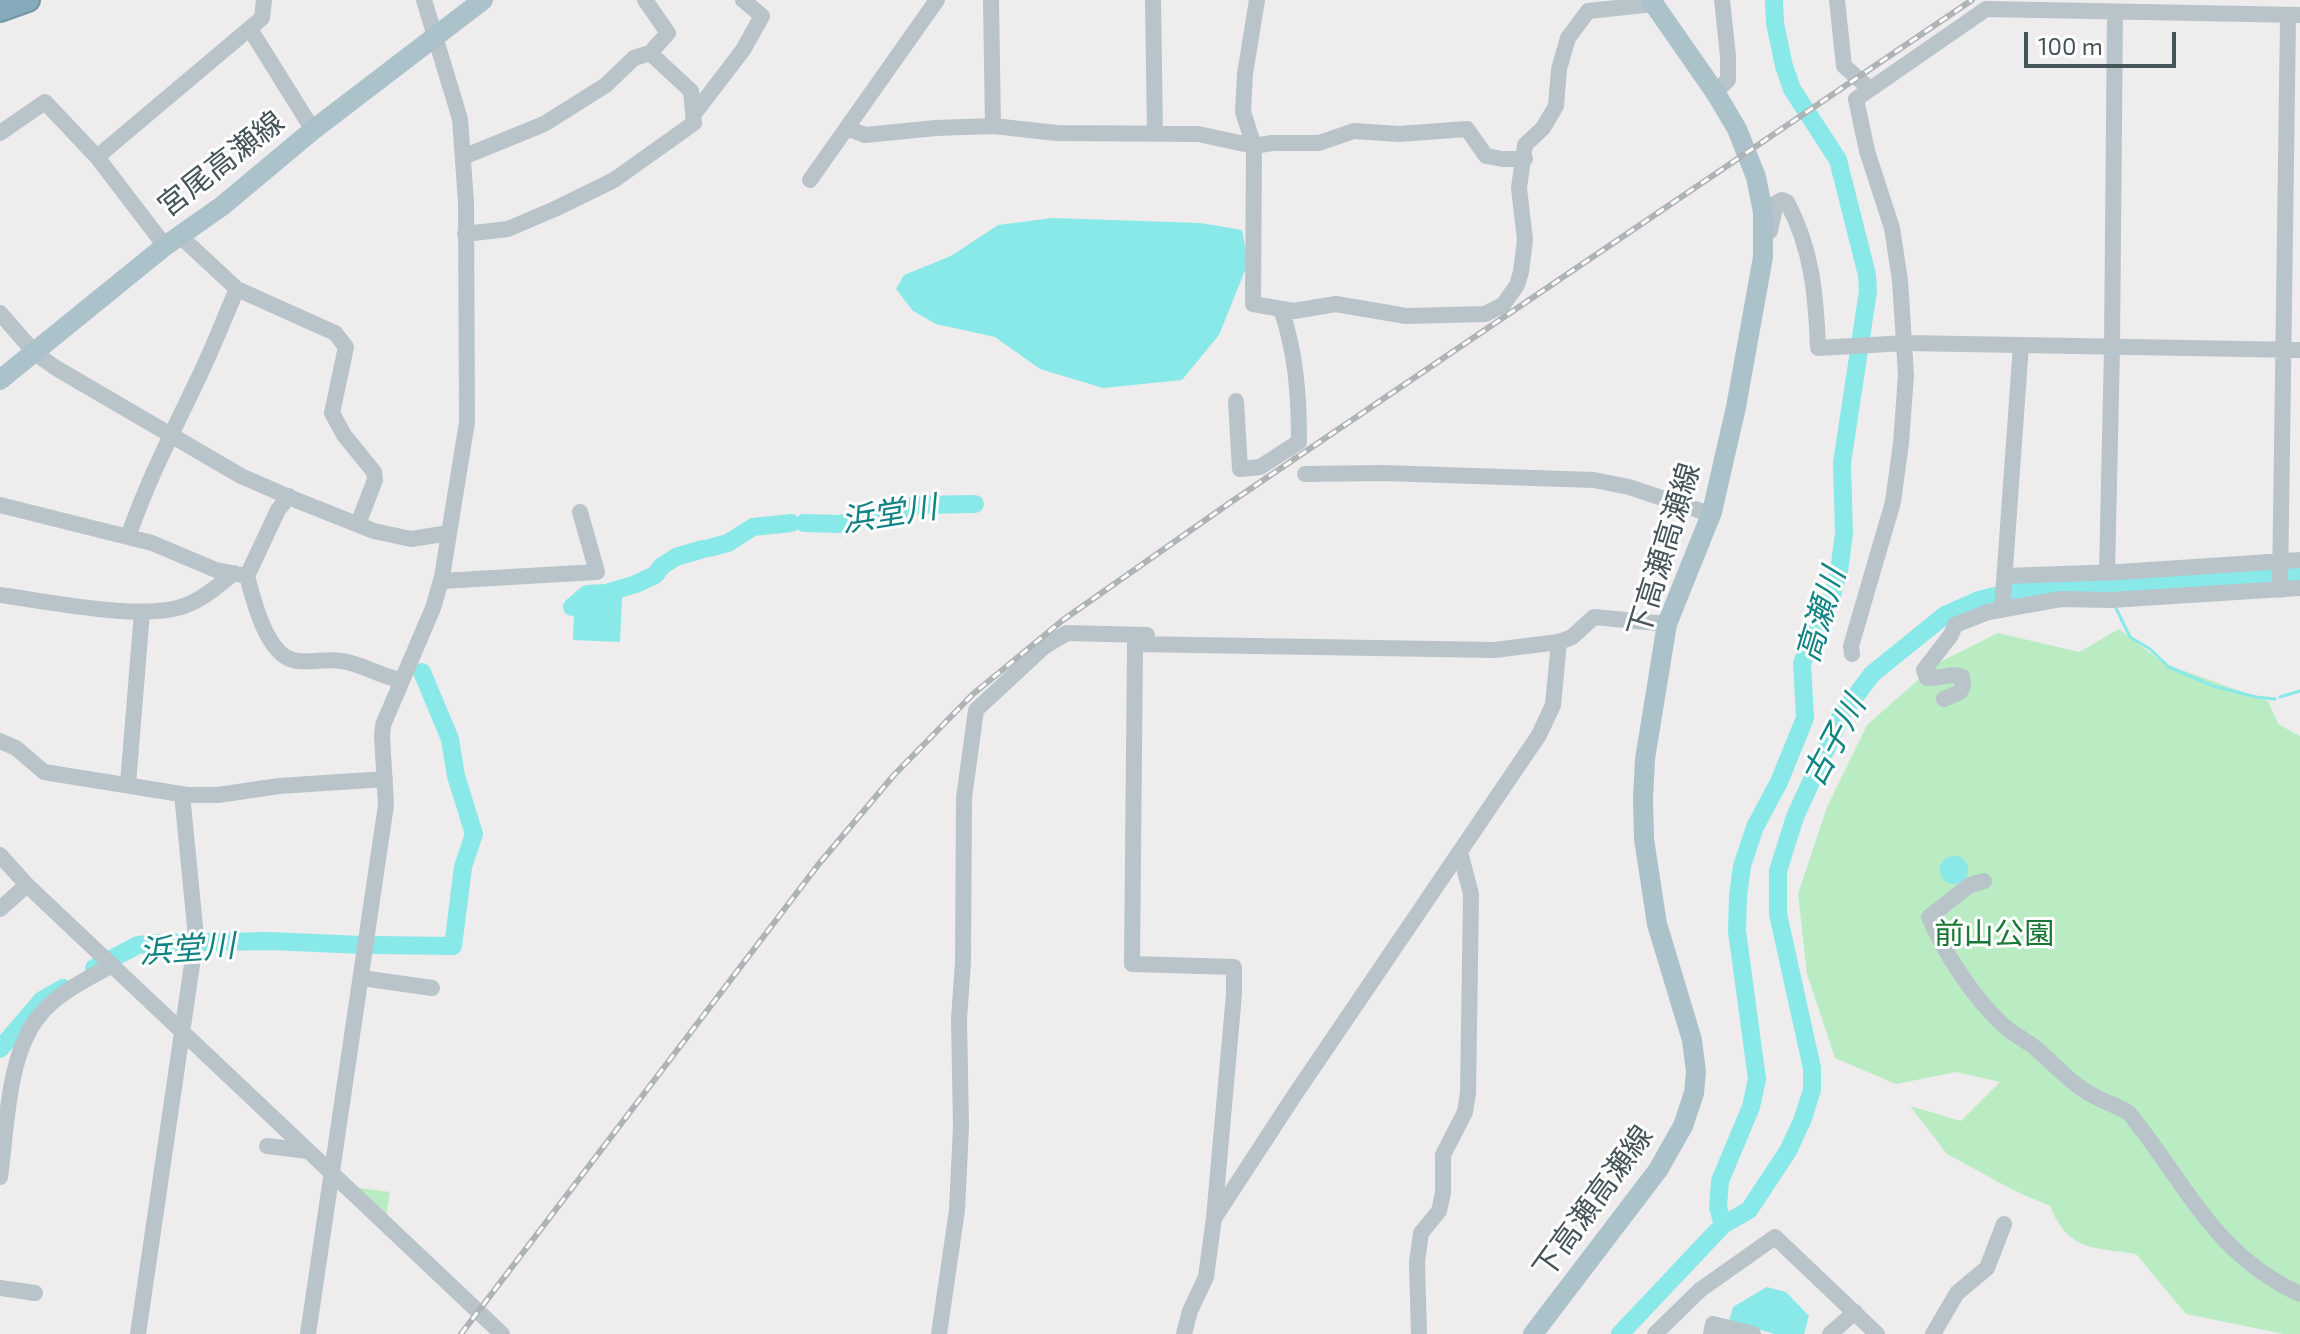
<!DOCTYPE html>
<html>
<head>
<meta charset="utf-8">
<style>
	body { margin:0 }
	#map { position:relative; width:2300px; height:1334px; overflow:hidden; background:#efeced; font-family:"Exo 2",sans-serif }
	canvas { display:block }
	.scale { position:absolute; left:2024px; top:32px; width:152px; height:36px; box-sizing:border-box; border:4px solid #455459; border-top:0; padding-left:10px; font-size:24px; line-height:28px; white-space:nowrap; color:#455459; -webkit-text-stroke:6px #fff; paint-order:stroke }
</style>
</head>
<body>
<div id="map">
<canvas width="2300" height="1334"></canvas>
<div class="scale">100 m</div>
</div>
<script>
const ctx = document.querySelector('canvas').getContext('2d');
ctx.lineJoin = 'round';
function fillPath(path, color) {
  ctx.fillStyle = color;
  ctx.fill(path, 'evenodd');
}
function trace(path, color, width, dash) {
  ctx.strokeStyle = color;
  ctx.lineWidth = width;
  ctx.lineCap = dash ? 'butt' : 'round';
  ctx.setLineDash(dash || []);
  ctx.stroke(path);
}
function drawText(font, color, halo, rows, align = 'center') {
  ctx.font = font + ' "Exo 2","Noto Sans JP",sans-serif';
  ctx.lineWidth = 6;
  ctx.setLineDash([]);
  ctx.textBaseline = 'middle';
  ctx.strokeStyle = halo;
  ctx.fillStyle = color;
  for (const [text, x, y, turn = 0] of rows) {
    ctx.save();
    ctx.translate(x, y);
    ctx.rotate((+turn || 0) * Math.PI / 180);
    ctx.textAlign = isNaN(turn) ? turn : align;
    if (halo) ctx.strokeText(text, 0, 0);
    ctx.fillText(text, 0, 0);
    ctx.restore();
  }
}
fillPath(new Path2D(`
	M2119 629 2165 664 2268 701 2278 724 2300 736V1334H2284L2186 1314 2136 1254C2093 1247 2069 1252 2050 1206L2015 1191 1947 1154 1910 1106 1961 1121 2000 1082 1956 1072 1896 1084 1835 1058 1807 974 1798 894 1827 807 1867 725 1936 664 1998 633 2079 652Z
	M352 1187 390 1192 386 1217Z`), '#baecc3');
fillPath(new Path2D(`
	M1053 218 1201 223 1242 230 1248 263 1219 335 1182 380 1103 388 1040 369 995 337 936 324 913 311 896 289 904 275 951 256 998 225Z
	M622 597 620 642 573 640 574 614 593 600Z
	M1940 870a14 14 0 1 1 28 0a14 14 0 1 1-28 0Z
	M1767 1287 1786 1292 1809 1316 1804 1334H1775L1729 1321 1733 1307Z`), '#89e8e8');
trace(new Path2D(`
	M2107 586 2111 595
	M2115 606 2130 637 2150 649 2169 667 2213 686 2256 697 2275 699
	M2280 697 2300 691`), '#89e8e8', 3);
trace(new Path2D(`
	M804 523 839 524 918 505 975 504
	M709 548 728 543 753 527 791 523
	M572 607 587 594 606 593 636 584 655 575 662 566 676 557 703 549
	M373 945 453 946 463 867 474 834 456 776 450 739 422 672
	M94 968 138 945 158 943 270 941 362 945
	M0 1049 42 1000 63 988
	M1723 1225 1718 1207 1720 1181 1751 1107 1757 1079 1737 931 1738 896 1742 866 1755 827 1779 782 1805 718 1802 663 1830 601 1839 572 1844 533 1842 463 1868 291 1867 275 1838 160 1792 89 1784 66 1775 23 1774 0
	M1620 1334 1723 1225 1749 1210 1788 1151 1802 1121 1812 1090V1068L1778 914V871L1795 817 1842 714 1872 674 1945 615 1979 600 2020 590 2179 582 2300 572`), '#89e8e8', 18);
const highway = new Path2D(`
	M0 10 28 0`);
trace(highway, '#7095a6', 26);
trace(new Path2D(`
	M645 0 668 33 650 53
	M991 0 993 126
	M1153 0 1155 134
	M1257 0 1245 74 1243 112 1254 146 1253 304 1294 311 1336 304 1406 316 1485 314 1503 305 1517 285 1521 272 1525 240 1519 188 1525 145 1543 128 1556 106 1559 69 1568 38 1588 11 1654 4
	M1837 0 1844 66 1870 89
	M250 29 313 130
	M1715 92 1728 80V56L1722 0
	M694 114 743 50 762 16 743 0
	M847 128 865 135 936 128 993 126 1057 133 1198 134 1254 146 1272 143H1319L1354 131 1399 134 1467 129 1486 156 1502 159H1525
	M0 133 45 102 97 157 165 246
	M97 157 262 18 264 0
	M463 157 544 124 606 85 634 58 650 53 691 91 694 123 614 180 557 208 508 229 465 234
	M810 180 937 0
	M1770 231 1776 203 1782 200 1787 202C1812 249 1816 295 1818 348L1906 343 2300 350
	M180 236 237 289 335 333 346 347 332 413 344 435 374 472 375 480 358 524
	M0 313 35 353 56 368 241 476 296 500 374 531 411 539 449 533
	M1236 401 1240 469 1260 467 1299 442C1299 395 1296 353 1281 309
	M1305 474 1383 473 1594 480 1629 487 1701 511 1712 512
	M289 496 278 510 247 576C253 599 266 653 293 660 308 664 327 658 342 661 362 664 380 676 400 680
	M0 505 152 543 216 570 247 576
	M128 537C147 482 173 431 198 379 212 350 224 319 237 289
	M2107 573 2112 348 2115 12
	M2005 576 2119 572 2300 560
	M441 581 597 572 580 512
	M2280 590 2288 16
	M0 595C46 601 148 623 189 604 206 597 220 584 234 573
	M2002 610 2021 345
	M1852 654 1851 646 1893 502 1901 443 1906 375 1900 280 1892 228 1867 151 1856 99 1986 9 2300 15
	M1944 699 1960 692 1963 685 1962 677C1950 672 1940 679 1927 678L1924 670 1951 635 1955 625 1988 612 2061 599 2111 600 2300 588
	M0 741 16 748 44 772 187 795H218L279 786 385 779
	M128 784 142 612
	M0 855 27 885 502 1334
	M1984 881 1970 885 1929 917C1944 953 1974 998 2003 1025 2012 1033 2023 1039 2033 1046 2054 1063 2071 1085 2096 1097 2107 1103 2118 1106 2129 1113 2186 1183 2213 1254 2300 1294
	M0 909 27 885
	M362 978 432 988
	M267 1146 308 1151
	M0 1177C7 1128 7 1054 40 1015 57 993 88 979 112 965
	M1215 1217 1294 1096 1539 735 1553 705 1559 642
	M0 1288 35 1293
	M138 1334 196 937 182 794
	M308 1334 386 805 382 736 383 725 433 608 442 577 467 422 466 202 460 119 424 0
	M939 1334 957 1210 961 1127 959 1019 963 962 964 798 976 710 1045 646 1067 633 1147 635
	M1184 1334 1190 1311 1206 1277 1214 1218 1234 994V967L1132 964 1135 644 1494 650 1559 642 1572 637 1594 617 1667 624
	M1419 1334 1417 1262 1421 1233 1439 1211 1443 1193V1155L1465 1112 1468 1093 1471 894 1460 852
	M1655 1334 1700 1290 1775 1237 1877 1334
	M1711 1334 1713 1324 1753 1334
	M1830 1334 1855 1312
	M1933 1334 1957 1293 1987 1268 2004 1224`), '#b8c4c9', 16);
trace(new Path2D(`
	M0 380 165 246 222 206 313 130 483 0
	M1533 1334 1658 1170 1683 1126 1694 1093 1696 1072 1692 1040 1657 924 1644 839 1643 798 1645 759 1667 624 1712 512 1736 407 1763 257V212L1756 177 1737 129 1715 92 1651 0`), '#acc2cb', 20);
trace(highway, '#85aaba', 22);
const rail = new Path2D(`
	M461 1334 818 865 894 775 973 694 1063 620 1231 502 1972 0`);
trace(rail, '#aeb3b6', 6);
trace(rail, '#fff', 3, [9]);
drawText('30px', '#455459', '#fff', [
	["宮尾高瀬線",221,164,-38],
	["下高瀬高瀬線",1664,550,-73],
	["下高瀬高瀬線",1593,1202,-54]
]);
drawText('30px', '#197734', '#fff', [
	["前山公園",1994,934]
]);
drawText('italic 32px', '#108383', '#fff', [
	["浜堂川",889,514,-9],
	["高瀬川",1821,615,-73],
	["古子川",1834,741,-62],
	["浜堂川",187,949,-4]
]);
</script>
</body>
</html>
